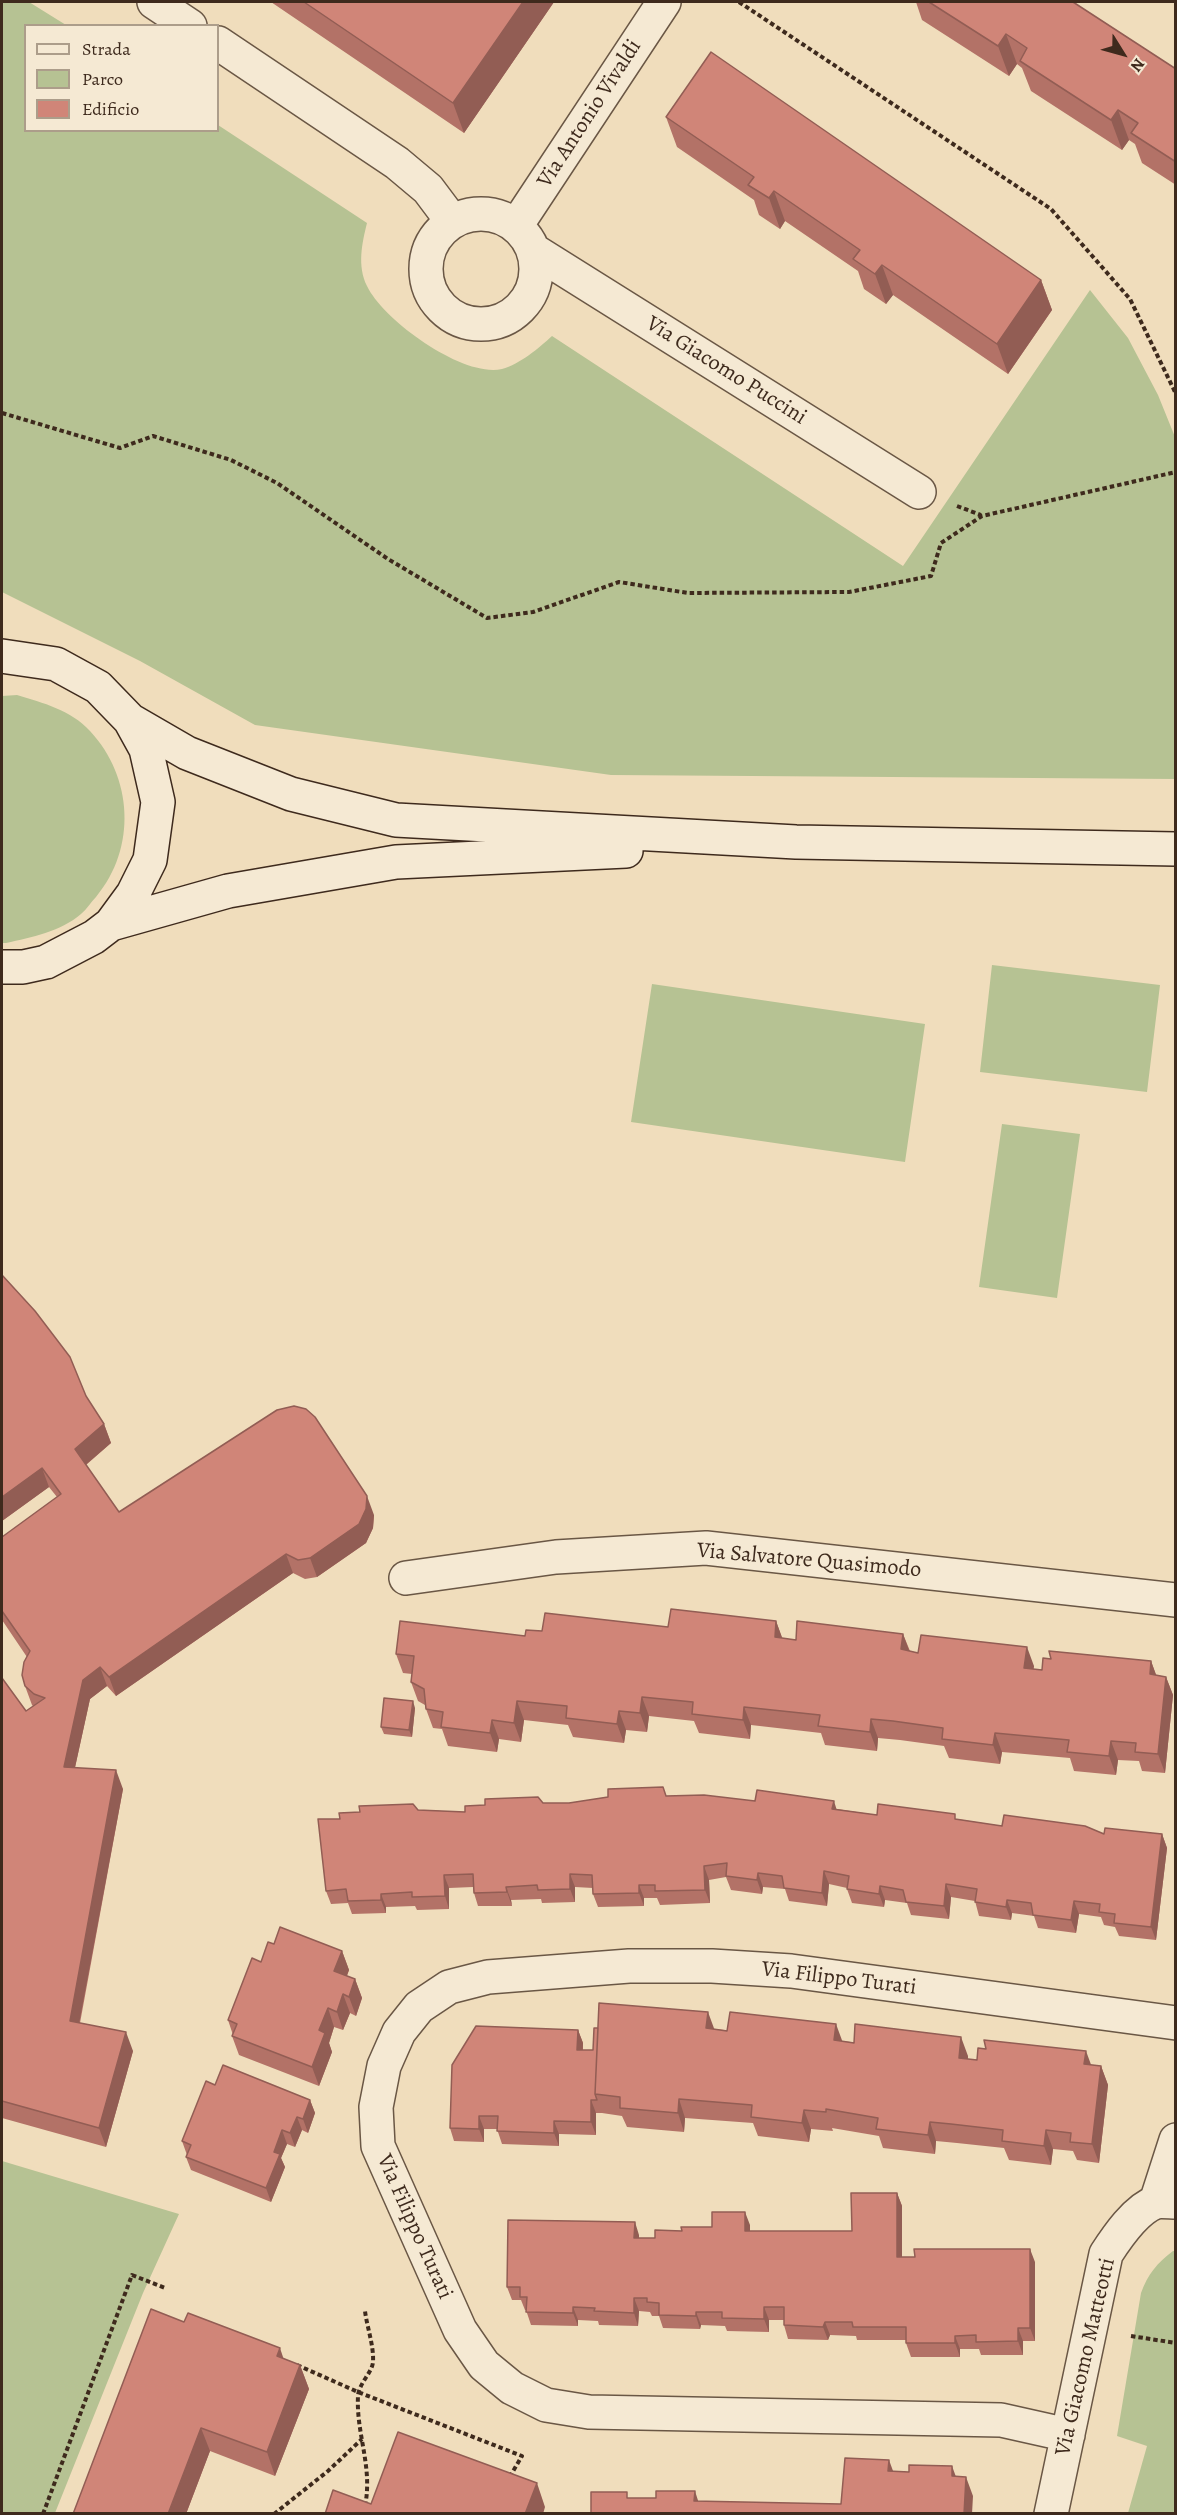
<!DOCTYPE html>
<html>
<head>
<meta charset="utf-8">
<style>
	body { margin:0 }
	#map { position:relative; width:1177px; height:2515px; overflow:hidden; background:#f0ddbc; font-family:Alegreya,serif }
	canvas { display:block }
	.frame { position:absolute; inset:0; border:3px solid #3e2a1d; pointer-events:none }
	.legend { position:absolute; left:24px; top:24px; width:195px; height:108px; box-sizing:border-box; background:#f5e9d3; border:2px solid #ac9d8a; margin:0; padding:8px 10px; list-style:none; font-size:18px; color:#3e2a1d }
	.legend li { display:flex; align-items:center; gap:12px; height:30px }
	.legend b { width:30px; border:2px solid #ac9d8a }
	.north { position:absolute; left:1093px; top:24px; width:60px; height:60px; -webkit-text-stroke:4px #f5e9d3; paint-order:stroke; rotate:127deg; font-size:16px; font-weight:700; line-height:24px; text-align:center; color:#3e2a1d }
	.north::after { content:''; display:block; margin:auto; width:21px; height:27px; background:#3e2a1d; clip-path:polygon(50% 0,100% 100%,50% 72%,0 100%) }
</style>
</head>
<body>
<div id="map">
<canvas width="1177" height="2515"></canvas>
<div class="frame"></div>
<ul class="legend">
<li><b style="height:8px;background:#f5e9d3"></b>Strada</li>
<li><b style="height:16px;background:#b6c293"></b>Parco</li>
<li><b style="height:16px;background:#d08578"></b>Edificio</li>
</ul>
<div class="north">N</div>
</div>
<script>
const ctx = document.querySelector('canvas').getContext('2d');
ctx.lineJoin = 'round';
function fillPath(path, color) {
  ctx.fillStyle = color;
  ctx.fill(path, 'evenodd');
}
function trace(path, color, width, dash) {
  ctx.strokeStyle = color;
  ctx.lineWidth = width;
  ctx.lineCap = dash ? 'butt' : 'round';
  ctx.setLineDash(dash || []);
  ctx.stroke(path);
}
function drawText(font, color, halo, rows, align = 'center') {
  ctx.font = font + ' Alegreya,serif';
  ctx.lineWidth = 4.5;
  ctx.setLineDash([]);
  ctx.textBaseline = 'middle';
  ctx.strokeStyle = halo;
  ctx.fillStyle = color;
  for (const [text, x, y, turn = 0] of rows) {
    ctx.save();
    ctx.translate(x, y);
    ctx.rotate((+turn || 0) * Math.PI / 180);
    ctx.textAlign = isNaN(turn) ? turn : align;
    if (halo) ctx.strokeText(text, 0, 0);
    ctx.fillText(text, 0, 0);
    ctx.restore();
  }
}
fillPath(new Path2D(`
	M2 2H29L66 25 26 26V130H218V125L367 223C362 243 357 266 367 286 383 320 463 378 502 369 520 364 539 348 552 336L903 566 1090 290 1128 338 1158 395 1175 437V779L611 775 255 725 140 661 2 592Z
	M17 695C43 703 71 710 90 731 133 777 137 848 96 897 91 902 87 909 81 914 60 932 32 937 6 943H2V696Z
	M992 965 1160 985 1147 1092 980 1072Z
	M652 984 925 1024 905 1162 631 1122Z
	M1002 1124 1080 1134 1057 1298 979 1287Z
	M2 2161 179 2214 143 2293 55 2513H2Z
	M1173 2251H1175V2513H1128L1147 2446 1117 2436 1141 2293C1148 2274 1157 2263 1173 2251Z`), '#b6c293');
const minor = new Path2D(`
	M154 2 190 26
	M218 43 397 163 428 189 452 221
	M426 269a55 55 0 1 1 110 0a55 55 0 1 1-110 0Z
	M516 226 664 2
	M533 250 919 492
	M406 1578 556 1557 706 1548 1176 1600
	M1156 2202 1176 2140
	M1068 2435 1001 2420 589 2412 546 2405 512 2388 484 2365 460 2330 378 2146 376 2107 384 2066 399 2032 419 2007 449 1987 488 1977 629 1966H712L791 1971 1176 2023
	M1051 2514 1106 2254C1117 2237 1136 2209 1156 2202 1161 2201 1170 2202 1176 2202`);
const secondary = new Path2D(`
	M2 656 56 664 98 687 130 720 146 749 158 802 150 860 133 894 111 924 94 937 46 962 23 967H2
	M130 720 187 753 291 794 396 820 796 842 1176 849
	M111 924 228 891 396 862 626 851`);
trace(minor, '#6a5745', 36);
trace(secondary, '#3e2a1d', 36);
trace(new Path2D(`
	M739 2 1051 209 1130 299 1176 394
	M2 413 120 448 153 436 231 460 277 483 388 559 487 618 533 612 619 582 688 593 849 592 931 576 941 543 982 516 1176 472
	M957 506 981 515
	M1131 2336 1176 2343
	M297 2365 358 2392 522 2456 509 2478
	M365 2506C373 2467 356 2434 358 2396 359 2383 372 2373 373 2362 374 2346 367 2327 365 2311
	M43 2514 132 2275 165 2288
	M274 2514 328 2471 362 2439`), '#3e2a1d', 4, [4.5, 3]);
trace(minor, '#f5e9d3', 33);
trace(secondary, '#f5e9d3', 33);
fillPath(new Path2D(`
	M271 2H554L464 133Z
	M916 2H1073L1176 69V185L1142 163 1135 144 1129 140 1122 150 1031 91 1022 68 1017 64 1009 76 922 20Z
	M666 117 1041 280 1052 310 1008 374 893 295 886 304 864 289 858 271 785 221 780 229 759 215 754 200 677 147Z
	M2 1275 86 1396 104 1424 111 1443 86 1465 119 1512 374 1515 373 1528 366 1543 317 1577 305 1579 293 1573 116 1696 107 1686 90 1699 75 1767 123 1789 80 2023 133 2051 106 2147 2 2118V1678L26 1711 33 1706 32 1705 25 1686 27 1657 2 1620V1537L57 1497 49 1487 2 1521Z
	M776 1621 782 1638 796 1640 903 1634 910 1651 918 1653 1034 1666 1033 1669 1042 1670 1051 1659 1151 1661 1156 1675 1166 1677 1173 1695 1165 1773 1142 1771 1139 1761 1118 1760 1116 1775 1074 1771 1070 1758 1002 1752 1000 1764 949 1758 944 1746 900 1740 878 1738 877 1751 825 1745 821 1733 751 1725 750 1739 699 1733 694 1721 649 1716 647 1732 626 1730 624 1743 573 1737 568 1725 524 1720 521 1742 499 1739 497 1752 448 1746 442 1729 433 1728 426 1709 425 1705 418 1701 411 1682 412 1674 403 1673 396 1654 525 1636 542 1631 668 1627Z
	M415 1708 412 1737 384 1734 381 1727Z
	M666 1796 755 1801 837 1809 877 1815 957 1819 1002 1826 1104 1834H1162L1167 1848 1156 1940 1119 1936 1115 1927 1104 1925 1101 1917 1079 1914 1076 1933 1038 1928 1034 1916 1012 1913 1011 1920 979 1916 975 1901 951 1897 949 1919 911 1915 907 1903 885 1900 884 1907 852 1903 847 1889V1888L829 1884 827 1906 789 1901 785 1889 763 1887 762 1894 731 1890 726 1877 709 1880 710 1903 660 1905 657 1898H644V1906L598 1907 593 1894V1888L575 1887V1902L542 1903 541 1899 511 1900 512 1906H478L474 1893 473 1887 449 1888V1909L417 1910 415 1906 386 1907V1913L352 1914 348 1903 331 1904 326 1891 340 1819 418 1810 465 1812 543 1803H569Z
	M274 1944 342 1951 349 1970 347 1976 355 1979 362 1998 356 2016 350 2013 343 2030 334 2027 329 2043 332 2052 319 2086 239 2055 232 2036 233 2035 228 2020 261 1962Z
	M714 2029 842 2041 968 2056V2059L977 2060 1091 2065 1101 2066 1108 2085 1099 2163 1077 2160 1073 2151 1053 2149 1051 2165 1009 2160 1004 2148 957 2143 936 2141 935 2154 883 2148 879 2136 832 2128 833 2131 811 2129 809 2142 758 2136 753 2123 685 2118 684 2132 627 2127 622 2116 602 2113H596V2135L559 2134V2146L502 2144 497 2129H484V2142L454 2141 450 2128 578 2030 583 2043V2050H593Z
	M215 2085 310 2100 315 2113 308 2133 302 2130 295 2147 287 2144 281 2158 285 2167 271 2202 191 2170 186 2157 187 2155 182 2141Z
	M897 2193 902 2206V2257L1035 2262V2341H1023V2355H981L979 2349H960V2357H911L906 2343V2340H857L856 2336 830 2335 828 2340 788 2339 784 2325V2320H769V2332L727 2331 725 2326 701 2325 700 2329 663 2328 659 2316H652L650 2312 639 2311 638 2326 599 2325 598 2321 578 2320V2326L531 2325 526 2310H525L521 2300H512L507 2287 639 2235V2238H655L682 2231 712 2227 750 2225V2231H852Z
	M184 2322 300 2365 309 2389 275 2476 210 2451 186 2514Z`), '#b37267');
fillPath(new Path2D(`
	M523 2H554L464 133 453 103Z
	M1006 34 1017 64 1009 76 998 46Z
	M1118 110 1129 140 1122 150 1111 120Z
	M774 191 785 221 780 229 769 198Z
	M882 265 893 295 886 304 875 274Z
	M1041 280 1052 310 1008 374 997 344Z
	M104 1424 111 1443 82 1468 75 1449Z
	M42 1468 49 1487 2 1521V1497Z
	M367 1496 374 1515 373 1528 366 1543 317 1577 310 1558Z
	M286 1554 293 1573 116 1696 109 1677Z
	M776 1621 783 1640 775 1637Z
	M903 1634 910 1653 901 1649Z
	M1027 1647 1034 1666 1031 1687 1024 1668Z
	M1151 1661 1158 1680 1150 1674Z
	M100 1667 107 1686 90 1699 71 1786 64 1767 83 1680Z
	M1166 1677 1173 1695 1165 1773 1158 1754Z
	M642 1697 649 1716 647 1732 640 1713Z
	M413 1701 415 1708 412 1737 409 1730Z
	M517 1701 524 1720 521 1742 514 1723Z
	M744 1707 751 1725 750 1739 743 1720Z
	M619 1711 626 1730 624 1743 617 1724Z
	M871 1719 878 1738 877 1751 870 1732Z
	M492 1720 499 1739 497 1752 490 1733Z
	M995 1733 1002 1752 1000 1764 993 1745Z
	M1111 1741 1118 1760 1116 1775 1109 1756Z
	M116 1770 123 1789 76 2040 70 2021Z
	M834 1801 838 1814 832 1809Z
	M1162 1834 1167 1848 1156 1940 1151 1927Z
	M704 1866 709 1880 710 1903 705 1890Z
	M824 1871 829 1884 827 1906 822 1893Z
	M758 1873 763 1887 762 1894 757 1880Z
	M570 1874 575 1887V1902L570 1889Z
	M444 1875 449 1888V1909L445 1896Z
	M946 1884 951 1897 949 1919 944 1906Z
	M639 1885 644 1898V1906L639 1893Z
	M880 1886 885 1900 884 1907 879 1894Z
	M506 1887 511 1900 512 1906 507 1892Z
	M381 1894 386 1907V1913L381 1900Z
	M1007 1900 1012 1913 1011 1920 1006 1907Z
	M1074 1901 1079 1914 1076 1933 1071 1920Z
	M342 1951 349 1970 341 1990 334 1971Z
	M355 1979 362 1998 356 2016 349 1997Z
	M343 1994 350 2013 343 2030 337 2012Z
	M328 2008 334 2027 329 2043 332 2052 319 2086 312 2067 319 2030Z
	M708 2012 715 2031 706 2028Z
	M836 2024 843 2043 834 2040Z
	M578 2030 583 2043 582 2063 577 2050Z
	M126 2032 133 2051 106 2147 99 2128Z
	M961 2037 968 2056 966 2077 959 2058Z
	M1086 2051 1093 2070 1084 2064Z
	M1101 2066 1108 2085 1099 2163 1092 2144Z
	M679 2099 685 2118 684 2132 678 2113Z
	M310 2100 315 2113 308 2133 303 2119Z
	M591 2100 596 2113V2135L591 2122Z
	M804 2110 811 2129 809 2142 802 2123Z
	M479 2116 484 2129V2142L479 2129Z
	M297 2117 302 2130 295 2147 290 2133Z
	M554 2121 559 2134V2146L554 2133Z
	M930 2122 936 2141 935 2154 928 2135Z
	M282 2130 287 2144 281 2158 285 2167 271 2202 266 2188 274 2152Z
	M1046 2130 1053 2149 1051 2165 1044 2146Z
	M897 2193 902 2206V2270L897 2257Z
	M745 2212 750 2225V2244L745 2231Z
	M635 2222 639 2235V2252L634 2238Z
	M1030 2249 1035 2262V2341L1030 2328Z
	M634 2298 639 2311 638 2326 634 2313Z
	M573 2307 578 2320V2326L573 2313Z
	M764 2307 769 2320V2332L764 2319Z
	M696 2312 701 2325 700 2329 696 2316Z
	M825 2322 830 2335 828 2340 823 2327Z
	M1018 2328 1023 2341V2355L1018 2341Z
	M955 2336 960 2349V2357L955 2343Z
	M280 2348 288 2372 277 2356Z
	M300 2365 309 2389 275 2476 267 2452Z
	M201 2428 210 2451 186 2514H168Z
	M889 2460 896 2479 888 2471Z
	M952 2466 959 2485 952 2476Z
	M966 2477 973 2496 972 2514H964Z
	M537 2483 545 2507 543 2514H525Z
	M695 2491 701 2510 694 2501Z`), '#925d54');
const building = new Path2D(`
	M304 2H523L453 103Z
	M929 2H1073L1176 69V162L1131 133 1138 123 1118 110 1111 120 1020 61 1027 48 1006 34 998 46Z
	M711 52 1041 280 997 344 882 265 875 274 853 259 860 250 774 191 769 198 748 185 754 177 666 117Z
	M2 1275 35 1311 70 1357 86 1396 104 1424 75 1449 119 1512 277 1410 294 1406 306 1409 315 1417 367 1496 366 1509 359 1524 310 1558 298 1560 286 1554 109 1677 100 1667 83 1680 64 1767 116 1770 70 2021 126 2032 99 2128 2 2101V1678L26 1711 45 1698 34 1694 25 1686 22 1675 24 1662 30 1651 2 1611V1537L61 1494 42 1468 2 1497Z
	M671 1609 776 1621 775 1637 796 1640 797 1621 903 1634 901 1649 918 1653 921 1635 1027 1647 1024 1668 1042 1670 1043 1658 1051 1659 1049 1651 1151 1661 1150 1674 1166 1677 1158 1754 1135 1752 1136 1743 1111 1741 1109 1756 1067 1752 1069 1740 995 1733 993 1745 942 1739 943 1728 893 1721 871 1719 870 1732 818 1726 820 1715 744 1707 743 1720 692 1714 693 1702 642 1697 640 1713 619 1711 617 1724 566 1718 567 1706 517 1701 514 1723 492 1720 490 1733 441 1727 443 1712 426 1709 424 1689 411 1682 414 1656 396 1654 400 1621 525 1636 526 1630 542 1631 545 1613 668 1627Z
	M384 1698 413 1701 409 1730 381 1727Z
	M663 1787 666 1796 704 1795 755 1801 757 1790 834 1801 832 1809 877 1815 878 1804 955 1814V1819L1002 1826 1004 1815 1085 1826 1104 1834 1105 1828 1162 1834 1151 1927 1114 1923 1115 1914 1099 1912 1100 1904 1074 1901 1071 1920 1033 1915 1031 1903 1007 1900 1006 1907 975 1902 977 1889 946 1884 944 1906 906 1902 903 1890 880 1886 879 1894 847 1889 849 1876 824 1871 822 1893 784 1888 782 1876 758 1873 757 1880 726 1876 727 1863 704 1866 705 1890 655 1891V1885H639V1893L593 1894 592 1875 570 1874V1889L538 1890 537 1885 506 1887 507 1892 474 1893 473 1874 444 1875 445 1896 412 1897V1892L381 1894V1900L348 1901 346 1889 326 1891 318 1819H340L339 1813 360 1812 359 1806 413 1804 418 1810 465 1812V1806L485 1805V1799L538 1797 543 1803H569L608 1797V1789Z
	M280 1927 342 1951 334 1971 355 1979 349 1997 343 1994 337 2012 328 2008 319 2030 325 2033 312 2067 232 2036 237 2024 228 2020 252 1958 261 1962 268 1942 274 1944Z
	M599 2003 708 2012 706 2028 727 2031 730 2012 836 2024 834 2040 854 2043 855 2024 961 2037 959 2058 977 2060 978 2048 986 2049 984 2040 1086 2051 1084 2064 1101 2066 1092 2144 1070 2142 1071 2133 1046 2130 1044 2146 1002 2141 1003 2130 951 2124 930 2122 928 2135 876 2129 878 2118 826 2109V2112L804 2110 802 2123 751 2117 752 2105 679 2099 678 2113 620 2108V2097L595 2094Z
	M476 2026 578 2030 577 2050H593L594 2028H598L595 2094 597 2100H591V2122L554 2121V2133L497 2131 498 2116H479V2129L450 2128 452 2065Z
	M223 2065 310 2100 303 2119 297 2117 290 2133 282 2130 274 2152 280 2154 266 2188 186 2157 191 2145 182 2141 206 2081 215 2085Z
	M851 2193H897V2257H915L914 2249H1030V2328H1018V2341L976 2342V2335L955 2336V2343H906V2327H853L852 2322H825L823 2327 784 2325V2307H764V2319L722 2318V2312H696V2316L659 2315V2303L647 2302V2298H634V2313L594 2311 595 2308 573 2307V2313L526 2312 527 2297H520V2287H507L508 2220 635 2222 634 2238H655V2230L682 2231 681 2227H712V2212H745V2231H852Z
	M151 2309 184 2322 188 2313 280 2348 277 2356 300 2365 267 2452 201 2428 168 2514H73Z
	M398 2432 537 2483 525 2514H325L333 2490 371 2504Z
	M845 2458 889 2460 888 2471 909 2472V2465L952 2466V2476L966 2477 964 2514H591V2492H627V2498H656V2491H695L694 2501 841 2504Z`);
fillPath(building, '#d08578');
trace(building, '#925d54', 1.5);
drawText('22px', '#3e2a1d', '#f5e9d3', [
	["Via Antonio Vivaldi",590,114,-57],
	["Via Giacomo Puccini",726,371,32],
	["Via Salvatore Quasimodo",809,1561,5],
	["Via Filippo Turati",839,1979,7],
	["Via Filippo Turati",414,2227,66],
	["Via Giacomo Matteotti",1086,2357,-77]
]);
</script>
</body>
</html>
